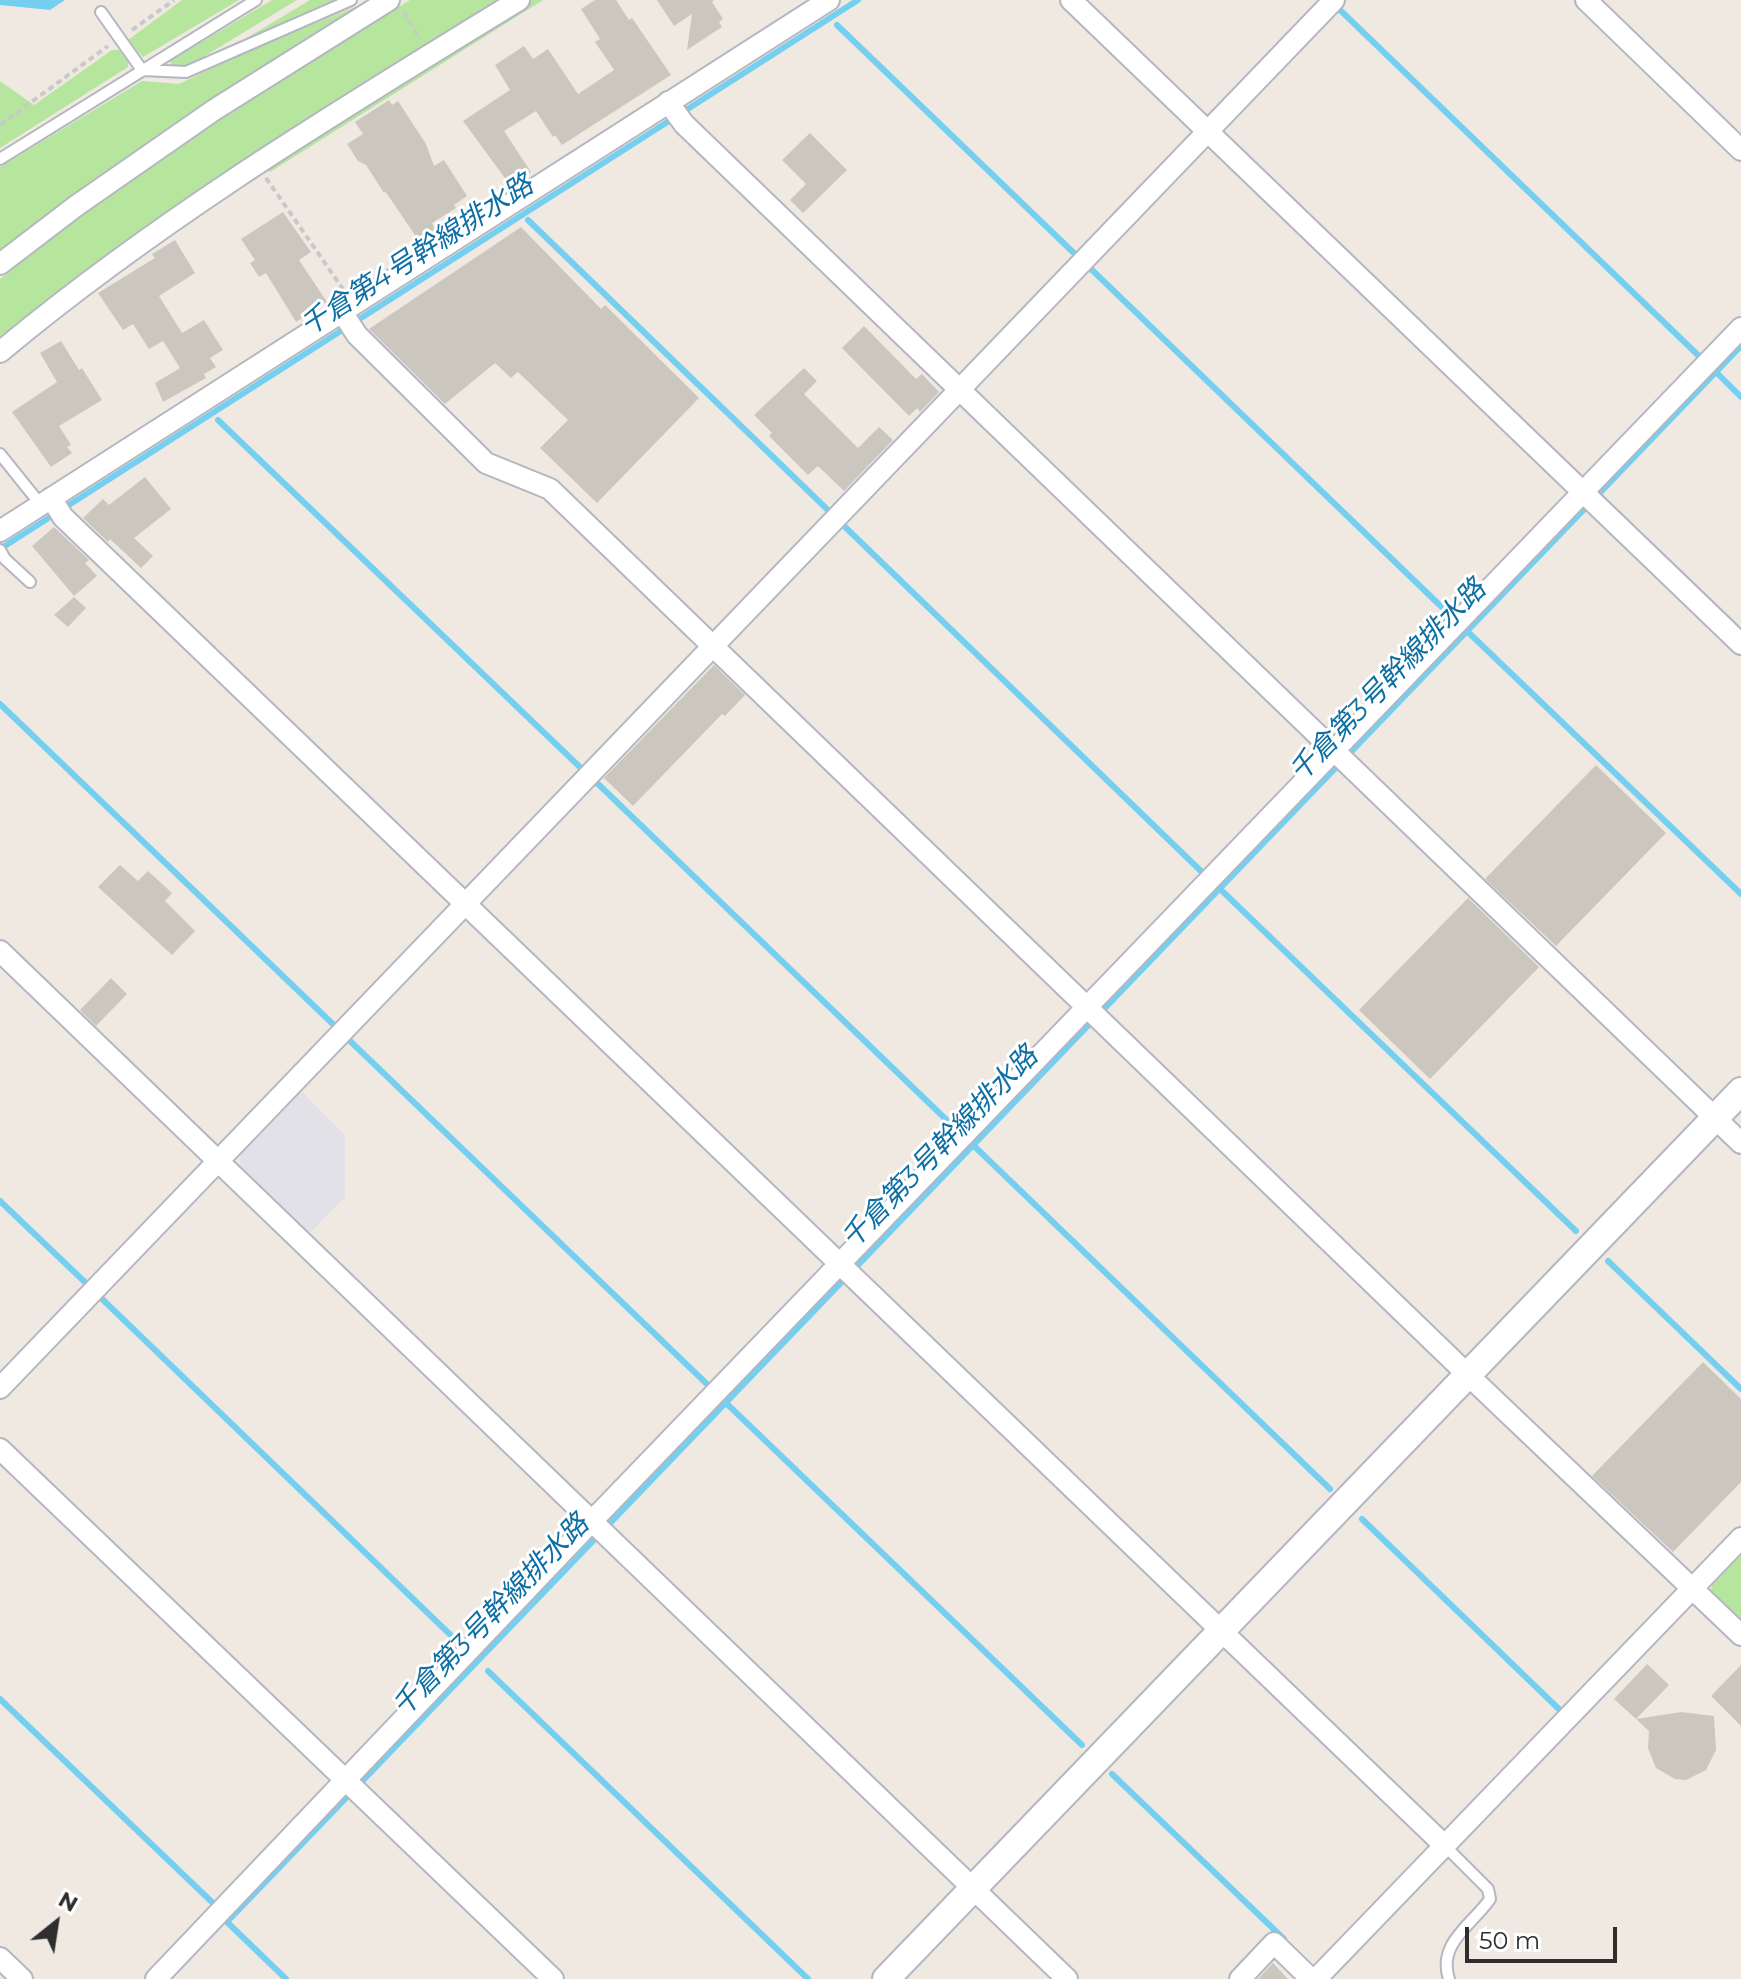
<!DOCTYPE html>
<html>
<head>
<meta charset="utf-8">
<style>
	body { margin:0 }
	#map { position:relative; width:1741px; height:1979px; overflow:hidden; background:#efe9e1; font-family:Montserrat,sans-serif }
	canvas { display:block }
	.north { position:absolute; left:16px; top:1883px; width:80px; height:80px; -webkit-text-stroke:6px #fff; paint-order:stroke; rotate:30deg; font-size:22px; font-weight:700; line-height:32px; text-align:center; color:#2e2e2e }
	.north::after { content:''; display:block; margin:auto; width:28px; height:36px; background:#2e2e2e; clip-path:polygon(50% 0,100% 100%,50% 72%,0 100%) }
	.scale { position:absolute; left:1465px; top:1927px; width:152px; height:36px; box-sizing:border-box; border:4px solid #2e2e2e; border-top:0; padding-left:10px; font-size:24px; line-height:28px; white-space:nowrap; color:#2e2e2e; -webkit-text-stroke:6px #fff; paint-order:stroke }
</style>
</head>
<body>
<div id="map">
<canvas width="1741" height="1979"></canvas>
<div class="north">N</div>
<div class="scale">50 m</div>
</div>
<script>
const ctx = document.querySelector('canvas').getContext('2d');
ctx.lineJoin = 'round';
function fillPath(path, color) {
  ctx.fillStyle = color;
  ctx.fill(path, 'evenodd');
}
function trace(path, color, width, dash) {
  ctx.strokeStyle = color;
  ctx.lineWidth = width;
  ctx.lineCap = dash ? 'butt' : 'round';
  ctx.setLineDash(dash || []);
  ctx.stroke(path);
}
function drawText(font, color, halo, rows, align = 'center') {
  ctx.font = font + ' Montserrat,"Noto Sans JP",sans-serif';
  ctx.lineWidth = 6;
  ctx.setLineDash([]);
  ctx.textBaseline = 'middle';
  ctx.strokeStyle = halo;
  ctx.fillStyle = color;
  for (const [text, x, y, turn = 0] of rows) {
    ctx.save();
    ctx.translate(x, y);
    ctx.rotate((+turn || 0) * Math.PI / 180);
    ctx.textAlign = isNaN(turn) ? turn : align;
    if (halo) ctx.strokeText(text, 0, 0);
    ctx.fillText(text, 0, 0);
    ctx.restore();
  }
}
fillPath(new Path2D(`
	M297 1087 345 1135V1197L306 1237 241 1171 239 1146Z`), '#e3e1e8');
fillPath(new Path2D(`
	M182 0H239L143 57 128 40Z
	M272 0H297L190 65H172L170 61Z
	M310 0H334L235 45Z
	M373 0 0 254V167L142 81 179 84 259 46Z
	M410 0H506L0 342V279L81 214 219 120Z
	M529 0H543L270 172 264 164Z
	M112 50H119L128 62V67L0 148V81L34 105Z
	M1741 1555V1624L1710 1595 1712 1585Z`), '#b6e59e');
fillPath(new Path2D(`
	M0 0H65L50 10 0 5Z`), '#75cff0');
trace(new Path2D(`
	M1338 8 1700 357
	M837 25 1078 257
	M528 220 832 514
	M1090 268 1450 615
	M1715 371 1741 397
	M218 420 584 771
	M842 524 1204 874
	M0 549 858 0
	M1467 631 1741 894
	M0 704 338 1029
	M595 781 957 1130
	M1218 887 1576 1231
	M348 1039 709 1386
	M972 1144 1330 1489
	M0 1201 90 1287
	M1608 1261 1741 1389
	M99 1296 463 1647
	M724 1401 1082 1745
	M1362 1519 1563 1713
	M488 1671 808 1979
	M0 1699 215 1905
	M1112 1774 1284 1939
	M286 1979 227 1922 1741 346`), '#75cff0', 6);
fillPath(new Path2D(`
	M595 0H616L629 20 632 18 671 75 562 145 555 135 553 137 536 111 504 131 531 172 510 185 463 121 510 90 495 65 524 46 533 59 548 49 578 94 614 70 595 42 600 39 581 9Z
	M657 0H714L712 2 723 19 719 22 722 27 687 50 692 14 674 26Z
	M389 100 392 105 398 101 426 144 434 166 444 160 467 196 454 205 456 208 432 223 436 230 419 241 385 191 384 193 366 165 358 161 347 144 363 134 355 122Z
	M810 133 847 170 803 213 790 200 806 184 782 160Z
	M283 212 311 252 299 260 327 302 296 322 266 273 259 277 250 263 255 260 241 239Z
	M521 227 601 309 605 305 699 398 597 503 540 448 568 420 518 372 511 378 495 363 445 404 369 329Z
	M175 240 195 273 159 296 182 333 204 320 223 350 210 358 216 367 204 374 206 378 163 402 155 383 180 368 163 341 149 349 133 324 123 330 98 293 155 258 152 254Z
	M864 326 916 379 922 374 939 392 920 412 917 408 909 416 842 348Z
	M61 341 79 370 82 368 102 400 59 426 71 445 67 447 72 453 51 467 12 412 57 382 40 353Z
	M804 368 817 381 804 394 858 448 879 427 893 440 844 491 818 466 808 475 769 436 772 433 754 415Z
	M145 477 171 509 134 538 153 556 141 568 110 539 108 542 83 518 103 499 109 505Z
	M54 527 89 560 85 563 97 576 74 596 32 546Z
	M74 597 86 608 68 627 54 615Z
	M714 665 745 695 725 716 722 714 633 806 604 778Z
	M1596 765 1666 833 1556 946 1485 879Z
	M120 865 138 881 148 871 172 893 165 901 195 931 172 955 98 887Z
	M1468 898 1539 967 1430 1079 1359 1010Z
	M111 978 127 994 96 1026 80 1010Z
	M1703 1362 1741 1399V1482L1673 1552 1592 1476Z
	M1647 1664 1669 1685 1636 1719 1614 1699Z
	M1741 1665V1726L1711 1696Z
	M1681 1712 1714 1716 1716 1750 1706 1770 1686 1780 1675 1779 1656 1768 1648 1748 1649 1731 1636 1719Z
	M1273 1963 1288 1979H1258Z`), '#cbc7bf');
const service = new Path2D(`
	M101 12 142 70 186 72 351 0
	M0 159 256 0
	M0 454 41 505
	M0 550 5 559 30 582
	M1444 1845 1488 1889 1490 1899C1473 1924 1437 1943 1449 1979`);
const minor = new Path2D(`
	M1071 0 1741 644
	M1586 0 1741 150
	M668 102 684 124 1741 1143
	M0 264 76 206 214 110 389 0
	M342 312 357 335 486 463 550 489 1468 1375 1741 1635
	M0 352C162 217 340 110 519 0
	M51 498 63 517 1444 1845
	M0 531 829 0
	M0 951 1067 1979
	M0 1388 1334 0
	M0 1449 553 1979
	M0 1958 22 1979
	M156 1979 591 1522 1741 328
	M1240 1979 1274 1943 1311 1979
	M1316 1979 1741 1538`);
const tertiary = new Path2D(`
	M886 1979 1741 1091`);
trace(service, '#b4b7c1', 14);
trace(minor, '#b4b7c1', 24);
trace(tertiary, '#b4b7c1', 30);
trace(new Path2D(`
	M404 12 420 39
	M132 30 174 0
	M0 125 108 46
	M266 178 343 289`), '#c9c9c9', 4, [6, 4]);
trace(service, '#fff', 10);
trace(minor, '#fff', 20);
trace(tertiary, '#fff', 26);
drawText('italic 28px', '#0d6fa3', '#fff', [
	["千倉第4号幹線排水路",417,256,-33],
	["千倉第3号幹線排水路",1388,681,-46],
	["千倉第3号幹線排水路",940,1148,-46],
	["千倉第3号幹線排水路",491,1616,-46]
]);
</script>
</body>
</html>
